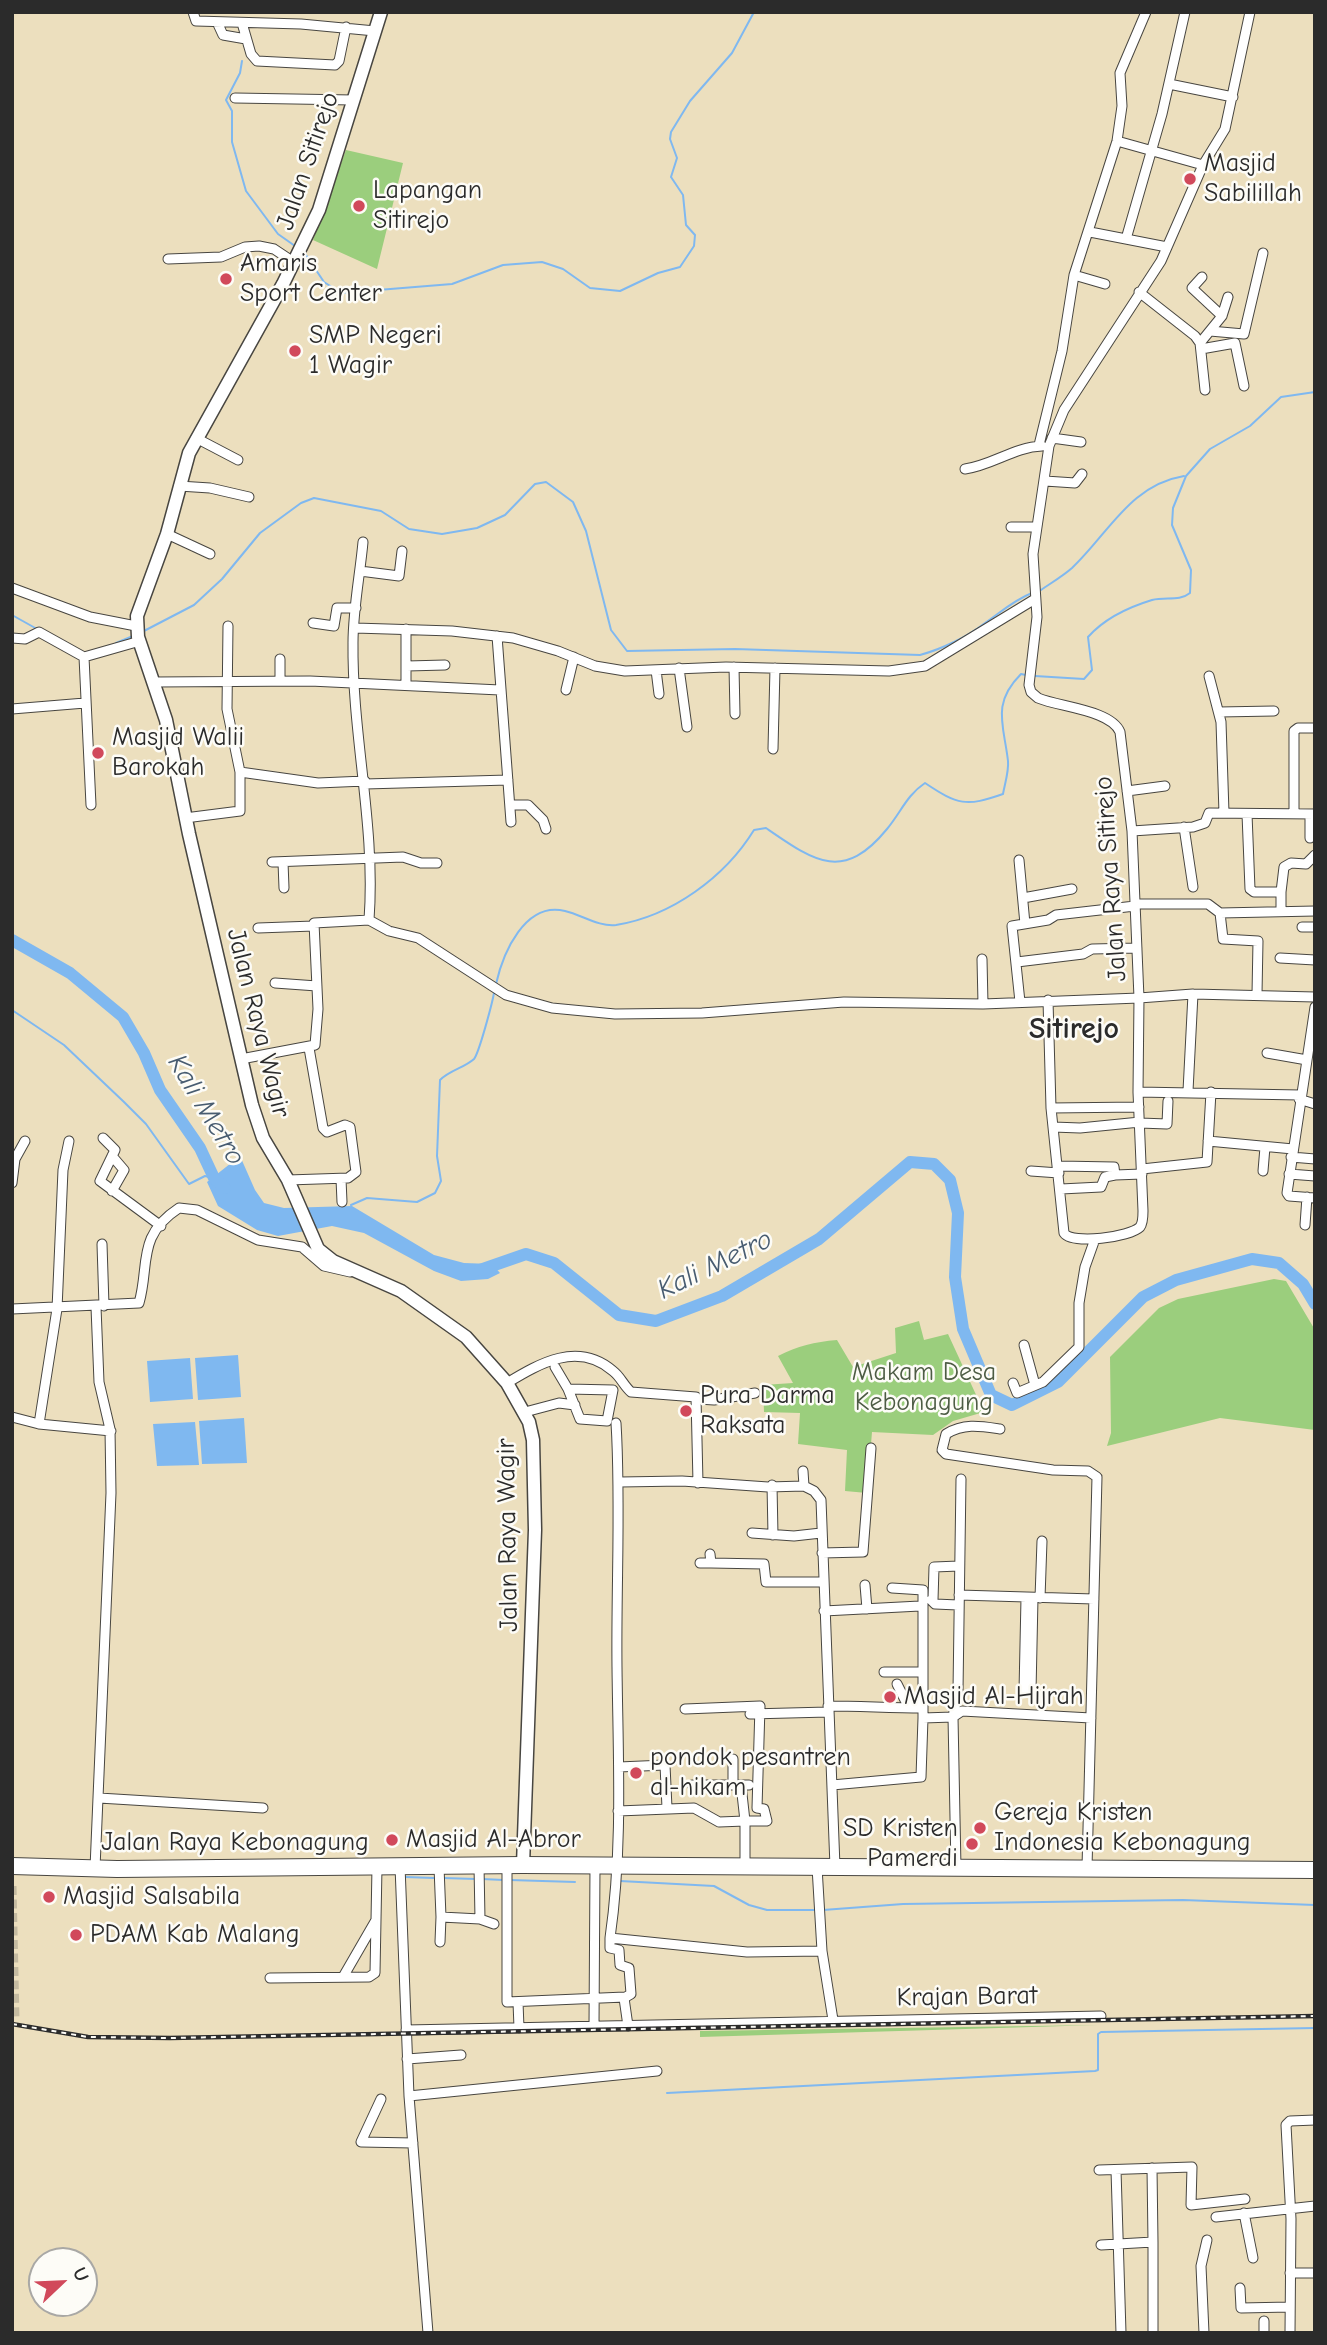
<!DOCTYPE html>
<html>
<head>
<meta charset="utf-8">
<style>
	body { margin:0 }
	#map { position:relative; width:1327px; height:2345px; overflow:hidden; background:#ecdfbe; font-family:"Comic Neue",sans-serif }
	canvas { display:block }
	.frame { position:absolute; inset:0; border:14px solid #2b2b2b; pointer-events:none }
	.north { position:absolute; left:28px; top:2247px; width:70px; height:70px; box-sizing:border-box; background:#fdfcf7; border:2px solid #a9a8a5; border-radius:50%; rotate:67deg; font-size:19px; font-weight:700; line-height:28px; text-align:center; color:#2b2b2b }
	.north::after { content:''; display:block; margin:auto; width:24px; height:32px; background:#d1495b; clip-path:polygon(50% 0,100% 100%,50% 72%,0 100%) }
</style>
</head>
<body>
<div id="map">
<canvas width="1327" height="2345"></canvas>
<div class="frame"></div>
<div class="north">U</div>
</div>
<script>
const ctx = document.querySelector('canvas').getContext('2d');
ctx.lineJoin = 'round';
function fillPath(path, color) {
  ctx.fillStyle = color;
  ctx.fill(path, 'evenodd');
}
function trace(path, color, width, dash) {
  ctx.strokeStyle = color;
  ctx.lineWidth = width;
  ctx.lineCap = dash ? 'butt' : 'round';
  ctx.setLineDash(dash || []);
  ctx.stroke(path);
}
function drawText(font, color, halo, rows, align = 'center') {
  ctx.font = font + ' "Comic Neue",sans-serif';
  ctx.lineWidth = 5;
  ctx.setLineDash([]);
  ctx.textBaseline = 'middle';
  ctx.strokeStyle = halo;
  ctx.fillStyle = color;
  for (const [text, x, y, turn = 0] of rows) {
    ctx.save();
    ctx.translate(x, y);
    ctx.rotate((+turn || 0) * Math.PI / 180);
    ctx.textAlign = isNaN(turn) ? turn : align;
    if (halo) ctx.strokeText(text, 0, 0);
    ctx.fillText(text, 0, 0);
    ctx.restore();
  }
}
fillPath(new Path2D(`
	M346 150 403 163 377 269 313 240Z
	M1274 1279 1286 1281 1315 1330V1430L1220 1418 1107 1446 1111 1433 1110 1357 1159 1308 1178 1299Z
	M919 1321 924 1340 948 1334 984 1412 953 1421 933 1435 872 1432 867 1493 845 1491 847 1450 798 1444 800 1413 764 1412 763 1385 793 1383 778 1356C798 1346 814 1342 837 1340L853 1367 896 1353 895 1328Z
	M1098 2025 700 2037V2031Z`), '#9bce7d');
fillPath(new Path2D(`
	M240 1156 255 1190 264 1203 284 1208 352 1206 434 1255 464 1263 492 1264 500 1273 488 1279 461 1281 434 1271 364 1233 332 1226 278 1236 257 1230 218 1206 207 1182Z
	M238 1355 241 1397 198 1400 195 1358Z
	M190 1358 193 1399 150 1402 147 1361Z
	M244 1418 247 1463 202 1464 199 1421Z
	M195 1422 199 1465 157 1466 153 1424Z`), '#7fb8f0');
trace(new Path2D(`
	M242 61 240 73 226 100 232 111V142L246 191 278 234 295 246
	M306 255 324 282 341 293 452 284 503 265 542 262 563 269 590 288 620 291 658 273 680 267 694 246 695 235 686 225 683 195 671 177 677 158 670 139 671 132 690 101 732 53 754 12
	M1041 590C1051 583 1063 576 1072 568 1109 533 1130 485 1184 476
	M12 615 37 629
	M142 632 194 605 222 579 260 533 301 503 314 498 381 511 409 529 442 534 477 528 505 515 535 484 546 482 573 502 586 531 611 630 627 651 735 649 920 655C942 649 967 637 985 623 1001 612 1014 600 1032 593
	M116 643 133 636
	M1035 676 1084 679 1092 670 1088 637C1104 619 1129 607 1152 600 1165 596 1179 602 1190 593L1191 570 1172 525 1173 508 1186 476 1210 449 1250 426 1281 397 1315 392
	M496 984C503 953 525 901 565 911 582 915 599 927 616 925 672 916 725 877 754 830L766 828C814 861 843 883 887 829 901 812 907 795 925 783 958 805 966 807 1003 794 1005 783 1009 771 1008 761 1004 725 991 704 1021 674L1026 675
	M12 1010 64 1045 124 1102 146 1124 189 1184 205 1176 213 1178
	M351 1205 367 1198 417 1202 435 1193 441 1181 437 1156 440 1080C450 1070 464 1068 474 1059 479 1053 492 1004 494 993
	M405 1877 434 1878
	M443 1878 476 1879
	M482 1879 504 1880
	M510 1880 575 1882
	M620 1881 714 1886 749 1905 767 1910H817
	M823 1910 903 1904 1183 1900 1315 1905
	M667 2093 1095 2071 1098 2070V2034L1101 2032 1315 2028`), '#7fb8f0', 2);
trace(new Path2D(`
	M12 940 70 973 123 1017 144 1053 160 1090 200 1148 214 1178 225 1188
	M480 1270 526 1254 554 1263 619 1315 656 1321 722 1296 819 1239 910 1162 934 1164 950 1180 958 1213 955 1277 963 1329 991 1395 1012 1405 1058 1382 1143 1297 1176 1280 1252 1259 1279 1263 1303 1284 1315 1304`), '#7fb8f0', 12);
trace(new Path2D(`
	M12 1886 15 2020`), '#c5bba1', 9, [9, 4.5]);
const street = new Path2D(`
	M193 12 196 21 301 24 375 31
	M1250 12 1225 129 1203 165 1161 261 1064 410 1049 446 1033 554 1037 617 1029 685 1031 692 1038 698C1059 707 1111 710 1120 732L1132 831 1139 998 1193 994 1315 997
	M217 22 223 35 246 39
	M242 23 251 54 257 61 335 65 339 61 346 27
	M1169 84 1233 97
	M235 98 353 100
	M1117 141 1203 165
	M1090 232 1167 247
	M1126 239 1162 114 1185 12
	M168 259 221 257 245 247 259 246 274 249 295 263
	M1074 275 1105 284
	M1139 292 1195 336 1200 343 1205 390
	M1222 316 1228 297
	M1210 331 1244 334 1263 253
	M1200 343 1222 316 1192 288 1202 277
	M1201 349 1235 343 1244 386
	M196 438 238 460
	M1052 438 1081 442
	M1039 445 1062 351 1074 275 1117 141 1122 106 1120 73 1146 12
	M965 469C993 465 1014 447 1042 446
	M1045 481 1075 483 1082 474
	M179 486 210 488 249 497
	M1011 527H1037
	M167 534 210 554
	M360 571 399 576 402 551
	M12 588 90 617 136 626
	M313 623 334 626 337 608H356
	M228 626 227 709 240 772 318 783 365 781
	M355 628 452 631 513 638 558 651 595 666 625 671 726 667 889 671 925 666 1035 599
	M497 636 511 822
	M12 638 25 639 39 632 84 657 140 641
	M84 657 91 805
	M280 659V680
	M407 666 445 665
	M734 667 735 714
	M679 668 687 727
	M656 670 659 694
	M1209 676 1221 722 1224 813
	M155 682 310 681 500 690
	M406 685V629
	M566 690 574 657
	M12 709 85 703
	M1219 712 1274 711
	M773 749 775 668
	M365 784 508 780
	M1127 791 1165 786
	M510 805H528L543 820 546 829
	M1294 813V731L1298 728H1315
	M1247 814 1250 889 1254 892H1281V910
	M185 818 240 811V772
	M1184 827 1193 887
	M1132 831 1193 827 1205 823 1209 813 1315 814
	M1310 838V814
	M1019 860 1025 924
	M272 862 403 857 421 863H437
	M283 862 284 888
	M1281 892 1284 867 1291 863 1306 864 1315 855
	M1023 898 1072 889
	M1135 904H1208L1220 913 1315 911
	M1220 913 1223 939 1258 941 1257 994
	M369 920 389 931 418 938 506 995 552 1008 615 1014 702 1013 844 1002 983 1004 1139 998 1138 1092 1143 1211C1143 1216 1143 1223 1140 1227 1130 1237 1072 1245 1064 1233L1051 1108 1048 1000
	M1302 927H1315
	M258 928 314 926
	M1280 958 1315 960
	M982 959 983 1004
	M1017 962 1083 954 1092 949 1137 948
	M275 983 317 986
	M1020 1002 1012 926 1048 920 1056 915 1135 906
	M1315 1007 1287 1193 1289 1196 1315 1198
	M1267 1053 1307 1060
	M241 1059 315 1045 318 1009 314 923 369 920C376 827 352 736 353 643 353 609 360 575 363 542
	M1188 1091 1193 994
	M1138 1092 1300 1095
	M1299 1099 1315 1104
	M1051 1108 1139 1107
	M1140 1123 1167 1124 1168 1101
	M1053 1127 1080 1128 1140 1122
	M103 1138 115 1150 100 1181 161 1226
	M1208 1141 1293 1149
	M112 1156 124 1170 112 1191
	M1291 1157 1315 1159
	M1059 1166 1114 1167 1115 1175 1142 1174
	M1142 1169 1207 1162 1211 1092
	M1031 1171 1059 1173
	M1263 1171 1265 1147
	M1289 1174 1315 1176
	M341 1179 342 1202
	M288 1180 348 1178 356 1172 350 1127 345 1125 327 1132 323 1128 309 1048
	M12 1183 15 1159 25 1141
	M1061 1189 1101 1187 1105 1177 1115 1175
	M1305 1225 1307 1197
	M102 1244 104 1306
	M12 1309 139 1303C150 1265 136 1236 179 1208L197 1210 258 1240 302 1247 324 1266 350 1272
	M1024 1345 1035 1385
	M555 1367 568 1389 613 1390 607 1421 580 1419 568 1389
	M507 1383C540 1363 578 1341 613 1371 620 1376 624 1386 631 1392L696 1397 698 1483
	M1013 1383 1017 1393 1043 1382 1079 1347V1303L1085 1267 1095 1239
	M698 1399 714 1400 755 1393
	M525 1412 559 1403 575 1405
	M12 1417 39 1424 111 1431
	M616 1423C621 1504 616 1585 617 1667 618 1757 623 1848 610 1938L747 1952 822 1951
	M39 1424 57 1309 63 1170 69 1141
	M1000 1429C980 1426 964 1423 946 1434L942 1450 946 1454 1053 1470 1088 1471 1097 1477 1087 1868
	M803 1471 804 1486
	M620 1482 682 1481 768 1487 804 1486 814 1491 821 1500 835 1867
	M772 1485 773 1535
	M752 1533 794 1536 821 1533
	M822 1553 863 1552 871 1448
	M710 1554 711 1563 764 1564 766 1582H823
	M700 1563H711
	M865 1585 867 1609
	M892 1588 923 1590V1718L953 1717 962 1711 1091 1718
	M959 1595 1094 1599
	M1040 1598 1042 1541
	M931 1600 935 1604 958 1605
	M933 1600 934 1567 959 1566
	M824 1611 920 1606
	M884 1672H922
	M897 1684 906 1702 920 1703
	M1024 1691 1026 1598
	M1031 1692 1033 1598
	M828 1706C860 1706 890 1708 922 1708
	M685 1709 760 1706 757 1808 764 1809 767 1821H745L741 1785
	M750 1714 828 1712
	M733 1759V1785
	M619 1767 665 1765 667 1808
	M692 1785H749
	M832 1785 921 1777 923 1718
	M99 1798 263 1808
	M618 1811 694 1808 719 1822 745 1821V1867
	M400 1866 409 2096 428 2333
	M507 1866V2002L625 1997
	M439 1867 441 1917 480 1919 479 1866
	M817 1867 822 1951 833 2020
	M95 1868 111 1493 110 1429 99 1382 96 1307
	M956 1868 953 1717 958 1691 961 1479
	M480 1919 494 1924
	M610 1938V1948L619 1950 620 1965 629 1968 631 1994 624 1998 628 2026
	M440 1942 441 1917
	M343 1977 376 1920
	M270 1978 369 1977 375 1973 377 1867
	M518 2002 519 2028
	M594 2026 595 1866
	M406 2030 1101 2016
	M407 2059 461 2055
	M409 2096 657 2071
	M381 2099 361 2142 413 2143
	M1099 2170 1192 2167 1191 2205 1245 2199
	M1116 2170 1121 2333
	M1244 2213 1253 2258
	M1216 2217 1315 2206
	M1153 2242V2333
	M1101 2245 1153 2242 1152 2168
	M1290 2273H1315
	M1240 2288 1241 2308 1290 2307
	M1264 2321V2333
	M1204 2333 1201 2266 1207 2240
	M1290 2333 1291 2219 1286 2125 1290 2121 1315 2120`);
const secondary = new Path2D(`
	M381 12 319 210 283 284 189 453 167 534 137 616 138 637 166 720 189 834 252 1105 263 1138 288 1180 318 1249 333 1261 401 1291 466 1337 507 1383 529 1422 533 1440 535 1530 523 1865`);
const highway = new Path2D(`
	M12 1866 117 1869 523 1865 1315 1870`);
trace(street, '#484641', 11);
trace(secondary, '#484641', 15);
trace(highway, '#484641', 18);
trace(street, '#fff', 9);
trace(secondary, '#fff', 12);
trace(highway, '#fff', 16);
const rail = new Path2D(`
	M12 2024 88 2037 170 2038 1315 2016`);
trace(rail, '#2b2b2b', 4.5);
trace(rail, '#fdfcf7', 2, [5]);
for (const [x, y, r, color] of [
	[1190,179,7,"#d1495b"],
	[359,206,7,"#d1495b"],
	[226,279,7,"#d1495b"],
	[295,351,7,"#d1495b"],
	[98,753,7,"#d1495b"],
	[686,1411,7,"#d1495b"],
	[890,1697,7,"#d1495b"],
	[636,1773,7,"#d1495b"],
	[980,1828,7,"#d1495b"],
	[392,1840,7,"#d1495b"],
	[972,1844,7,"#d1495b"],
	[49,1897,7,"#d1495b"],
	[76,1935,7,"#d1495b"]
]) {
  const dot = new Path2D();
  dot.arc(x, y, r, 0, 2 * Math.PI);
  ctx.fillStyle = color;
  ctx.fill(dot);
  trace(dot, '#fdfcf7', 2.5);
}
drawText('26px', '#2b2b2b', '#fdfcf7', [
	["Jalan Sitirejo",308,161,-71],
	["Jalan Raya Sitirejo",1111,879,-94],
	["Jalan Raya Wagir",258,1023,76],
	["Jalan Raya Wagir",508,1535,-91],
	["Jalan Raya Kebonagung",235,1843],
	["Krajan Barat",967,1997,-1]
]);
drawText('26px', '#2b2b2b', '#fdfcf7', [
	["Masjid",1204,164],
	["Sabilillah",1204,194],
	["Lapangan",373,191],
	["Sitirejo",373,221],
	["Amaris",240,264],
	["Sport Center",240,294],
	["SMP Negeri",309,336],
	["1 Wagir",309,366],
	["Masjid Walii",112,738],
	["Barokah",112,768],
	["Pura Darma",700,1396],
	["Raksata",700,1426],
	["Masjid Al-Hijrah",904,1697],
	["pondok pesantren",650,1758],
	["al-hikam",650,1788],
	["Gereja Kristen",994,1813],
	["Indonesia Kebonagung",994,1843],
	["SD Kristen",958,1829,"right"],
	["Pamerdi",958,1859,"right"],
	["Masjid Al-Abror",406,1840],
	["Masjid Salsabila",63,1897],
	["PDAM Kab Malang",90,1935]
], 'left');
drawText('26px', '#4d5c44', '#fdfcf7', [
	["Makam Desa",924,1373],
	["Kebonagung",924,1403]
]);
drawText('italic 28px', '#485c70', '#fdfcf7', [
	["Kali Metro",206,1110,59],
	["Kali Metro",715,1265,-26]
]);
drawText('bold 30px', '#2b2b2b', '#fdfcf7', [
	["Sitirejo",1074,1030]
]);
</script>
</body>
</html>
